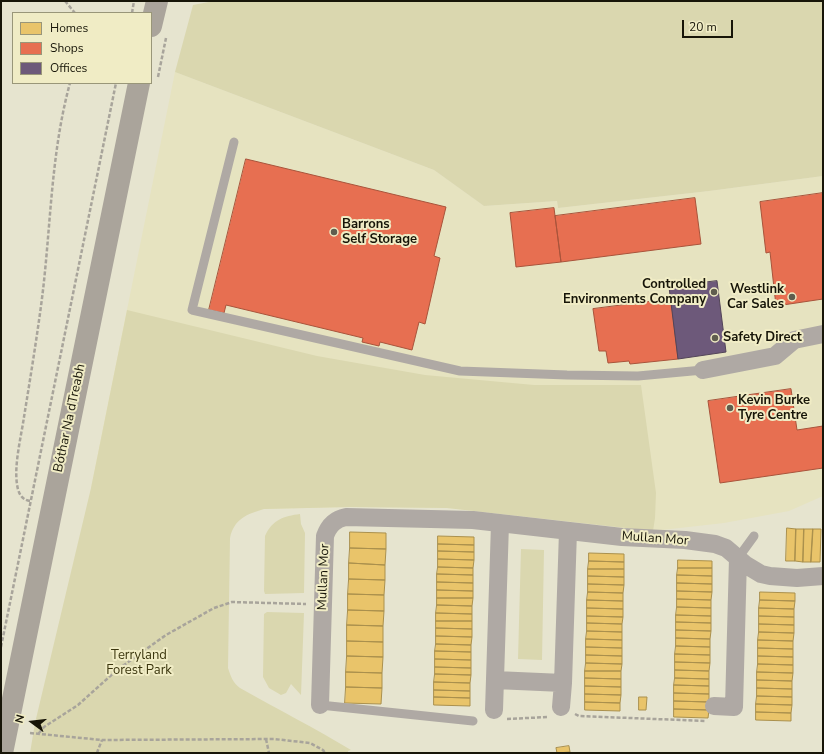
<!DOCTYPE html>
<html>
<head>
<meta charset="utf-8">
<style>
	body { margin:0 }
	#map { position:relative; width:824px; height:754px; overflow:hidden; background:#e6e4cf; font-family:"Nunito Sans",sans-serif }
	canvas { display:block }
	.frame { position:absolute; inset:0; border:2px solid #171508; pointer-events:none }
	.legend { position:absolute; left:12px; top:12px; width:140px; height:72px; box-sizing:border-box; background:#f0ecc5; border:1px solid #999679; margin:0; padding:5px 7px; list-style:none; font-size:12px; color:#171508 }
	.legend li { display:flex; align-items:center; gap:8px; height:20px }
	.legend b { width:20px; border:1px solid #999679 }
	.north { position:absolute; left:12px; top:702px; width:40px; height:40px; -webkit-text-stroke:3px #f0ecc5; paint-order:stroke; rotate:285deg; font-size:11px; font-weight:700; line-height:16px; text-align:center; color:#171508 }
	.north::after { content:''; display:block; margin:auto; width:14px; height:18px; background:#171508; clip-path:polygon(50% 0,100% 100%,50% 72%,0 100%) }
	.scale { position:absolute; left:682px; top:20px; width:51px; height:18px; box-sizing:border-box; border:2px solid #171508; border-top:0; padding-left:5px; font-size:12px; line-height:14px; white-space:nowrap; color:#171508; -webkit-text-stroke:3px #f0ecc5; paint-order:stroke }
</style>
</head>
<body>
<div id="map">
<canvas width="824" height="754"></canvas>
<div class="frame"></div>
<ul class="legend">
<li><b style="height:11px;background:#e9c46a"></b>Homes</li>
<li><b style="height:11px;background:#e76f51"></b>Shops</li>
<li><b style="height:11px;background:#6d597a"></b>Offices</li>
</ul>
<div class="north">N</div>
<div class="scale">20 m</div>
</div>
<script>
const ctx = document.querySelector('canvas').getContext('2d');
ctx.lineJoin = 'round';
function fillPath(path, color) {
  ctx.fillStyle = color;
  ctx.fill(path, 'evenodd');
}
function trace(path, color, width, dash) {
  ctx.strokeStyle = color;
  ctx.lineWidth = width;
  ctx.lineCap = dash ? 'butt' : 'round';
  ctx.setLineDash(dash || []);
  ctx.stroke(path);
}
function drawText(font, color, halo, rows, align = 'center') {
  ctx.font = font + ' "Nunito Sans",sans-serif';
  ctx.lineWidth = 4;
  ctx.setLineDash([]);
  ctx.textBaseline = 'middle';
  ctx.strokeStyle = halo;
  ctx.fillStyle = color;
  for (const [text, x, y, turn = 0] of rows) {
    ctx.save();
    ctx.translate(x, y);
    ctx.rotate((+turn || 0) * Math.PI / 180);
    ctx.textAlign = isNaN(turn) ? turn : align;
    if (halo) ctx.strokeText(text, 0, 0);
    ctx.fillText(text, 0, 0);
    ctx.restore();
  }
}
fillPath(new Path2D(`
	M175 72 434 170 484 206 557 201 558 208 709 191 823 176V496L789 511 724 523 653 531 447 508 350 507 264 509 91 488Z`), '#e6e3c0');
fillPath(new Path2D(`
	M214 1H823V176L709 191 558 208 557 201 484 206 434 170 175 72 193 5Z
	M127 310 317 356 425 375 534 385H641L656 493 655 518 653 531 447 508 350 507 264 509C247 514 234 519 230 538L228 668C231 677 233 683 240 688 277 709 315 728 351 750L348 751V753H30L35 723 91 488Z
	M300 514 301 524 305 533 304 593 265 594 264 591 265 536C272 520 284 516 300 514Z
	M521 549 544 550 542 660 518 659Z
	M267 612 304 613 301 695 291 684 286 693 281 695 269 688 263 677 264 614Z`), '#dad7af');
const homes = new Path2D(`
	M787 528 796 529 795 561H786Z
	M796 529H804L803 562 795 561Z
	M804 529H813L811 562H803Z
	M813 529H821L820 562H811Z
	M350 532 386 533V549L350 548Z
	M438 536 474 537V545L438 544Z
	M438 544 474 545V552L438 551Z
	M350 548 386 549 385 565 349 563Z
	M438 551 474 552V560L438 559Z
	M589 553 624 554V562L589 561Z
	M438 559 474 560 473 568 438 567Z
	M678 560 712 561V568H678Z
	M589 561 624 562V569H588Z
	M349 563 385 565V580L349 579Z
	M438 567 473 568V575L437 574Z
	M678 568H712V576L677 575Z
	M588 569H624V577L588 576Z
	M437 574 473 575V583L437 582Z
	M677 575 712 576V584L677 583Z
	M588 576 624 577V585L588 584Z
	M349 579 385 580 384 595 348 594Z
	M437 582 473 583V591L437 590Z
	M677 583 712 584V592L677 591Z
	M588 584 624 585 623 593 588 592Z
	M437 590 473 591V598H437Z
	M677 591 712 592 711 600 677 599Z
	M588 592 623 593V601L587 600Z
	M760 592 795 593V601L760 600Z
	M348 594 384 595V611L348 610Z
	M437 598H473L472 606 437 605Z
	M677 599 711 600V608L677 607Z
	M587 600 623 601V609L587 608Z
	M760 600 795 601 794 609 759 608Z
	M437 605 472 606V614L436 613Z
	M677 607 711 608V616L676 615Z
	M587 608 623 609V617L587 616Z
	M759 608 794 609V617L759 616Z
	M348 610 384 611 383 626 347 625Z
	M436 613 472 614V621H436Z
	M676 615 711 616V623L676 622Z
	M587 616 623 617 622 624 587 623Z
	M759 616 794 617V625L759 624Z
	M436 621H472V629L436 628Z
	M676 622 711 623V631L676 630Z
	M587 623 622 624V632L587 631Z
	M759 624 794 625V633L759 632Z
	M347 625 383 626V642L347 641Z
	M436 628 472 629V637L436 636Z
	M676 630 711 631 710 639 676 638Z
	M587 631 622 632V640L586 639Z
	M759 632 794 633 793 641 758 640Z
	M436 636 472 637 471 645 436 644Z
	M676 638 710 639V647L676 646Z
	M586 639 622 640V648L586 647Z
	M758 640 793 641V649L758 648Z
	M347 641 383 642V657L347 656Z
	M436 644 471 645V652L435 651Z
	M676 646 710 647V655L675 654Z
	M586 647 622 648V656L586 655Z
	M758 648 793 649V657L758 656Z
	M435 651 471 652V660L435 659Z
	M675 654 710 655V663L675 662Z
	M586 655 622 656V664L586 663Z
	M347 656 383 657 382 673 346 672Z
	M758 656 793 657V665L758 664Z
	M435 659 471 660V668L435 667Z
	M675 662 710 663 709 671 675 670Z
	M586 663 622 664 621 671H585Z
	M758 664 793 665V673L757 672Z
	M435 667 471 668V675L435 674Z
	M675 670 709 671V679L675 678Z
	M585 671H621V679L585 678Z
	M346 672 382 673V688L346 687Z
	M757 672 793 673 792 681 757 680Z
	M435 674 471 675 470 683 434 682Z
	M585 678 621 679V687L585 686Z
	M675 678 709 679V686L674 685Z
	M757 680 792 681V689L757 688Z
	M434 682 470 683V691L434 690Z
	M674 685 709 686V694L674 693Z
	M585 686 621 687V695L585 694Z
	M346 687 382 688 381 704 345 703Z
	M757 688 792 689V697L757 696Z
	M434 690 470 691V698L434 697Z
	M674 693 709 694V702L674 701Z
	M585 694 621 695 620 703 585 702Z
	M757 696 792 697V705L756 704Z
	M434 697 470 698V706L434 705Z
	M639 697H647L646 710H639Z
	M674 701 709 702V710L674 709Z
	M585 702 620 703V711L585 710Z
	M756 704 792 705 791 713 756 712Z
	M674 709 709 710 708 718 674 717Z
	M756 712 791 713V721L756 720Z
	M569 746 570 752 557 753 556 748Z`);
fillPath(homes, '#e9c46a');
trace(homes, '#aa904d', 1);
const shops = new Path2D(`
	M246 159 446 207 434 256 440 258 425 324 419 322 412 350 380 342 379 346 362 342 363 338 226 305 224 313 209 310Z
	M823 193V299L776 306 770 252 766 253 760 202Z
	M695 198 701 244 561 262 555 216Z
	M554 208 561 262 516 267 510 213Z
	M671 299 678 359 630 364 629 361 608 363 606 351H599L593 309Z
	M791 389 797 430 823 426V468L720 483 708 401Z`);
fillPath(shops, '#e76f51');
trace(shops, '#a9543b', 1);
const offices = new Path2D(`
	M717 281 726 352 678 359 669 287Z`);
fillPath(offices, '#6d597a');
trace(offices, '#534558', 1);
trace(new Path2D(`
	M65 1 75 13
	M132 13 134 1
	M158 77 166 38
	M30 501C21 500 18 492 17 484 14 465 21 437 24 417 30 380 36 343 41 306 51 232 50 156 70 83
	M1 647 116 83
	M575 714 579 716 706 721
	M507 719 548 717
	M30 733 102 740 274 739 310 743 323 750 325 753
	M39 733 44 727 78 705 117 670 166 635 214 608 232 602 306 604
	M266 739 269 753
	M97 753 98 750 102 740`), '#a8a49b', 2.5, [4, 2]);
trace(new Path2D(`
	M234 142 192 310 460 371 567 375 638 376 703 370
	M738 558 754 536
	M320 705 473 721`), '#afa9a4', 9);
trace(new Path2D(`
	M703 370 775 356 794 340 823 334
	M495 680 563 683
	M320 705 325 536C329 525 335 519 346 517L473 520 622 537 685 540 715 544 726 548 746 565 761 574 770 576 797 578 823 576
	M714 706 734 707 738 558
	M561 707 563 683 568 531
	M494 710 500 524`), '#afa9a4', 18);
trace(new Path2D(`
	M151 26 157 1
	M2 753 139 83`), '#aaa49b', 22);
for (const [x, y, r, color] of [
	[334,232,4,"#5f5d4e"],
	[714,292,4,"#5f5d4e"],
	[792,297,4,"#5f5d4e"],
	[715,338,4,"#5f5d4e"],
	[730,408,4,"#5f5d4e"]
]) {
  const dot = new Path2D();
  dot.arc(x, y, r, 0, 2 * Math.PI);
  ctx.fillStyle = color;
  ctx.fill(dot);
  trace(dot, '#f0ecc5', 1.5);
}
drawText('bold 13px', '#171508', '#f0ecc5', [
	["Barrons",342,225],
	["Self Storage",342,240],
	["Controlled",706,285,"right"],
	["Environments Company",706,300,"right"],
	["Westlink",784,290,"right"],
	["Car Sales",784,305,"right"],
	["Safety Direct",723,338],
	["Kevin Burke",738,401],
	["Tyre Centre",738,416]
], 'left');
drawText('13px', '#171508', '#f0ecc5', [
	["Bóthar Na dTreabh",70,418,-78],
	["Mullan Mor",655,539,4],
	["Mullan Mor",324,577,-88]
]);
drawText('13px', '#3b360e', '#f0ecc5', [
	["Terryland",139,656],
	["Forest Park",139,671]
]);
</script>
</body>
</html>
